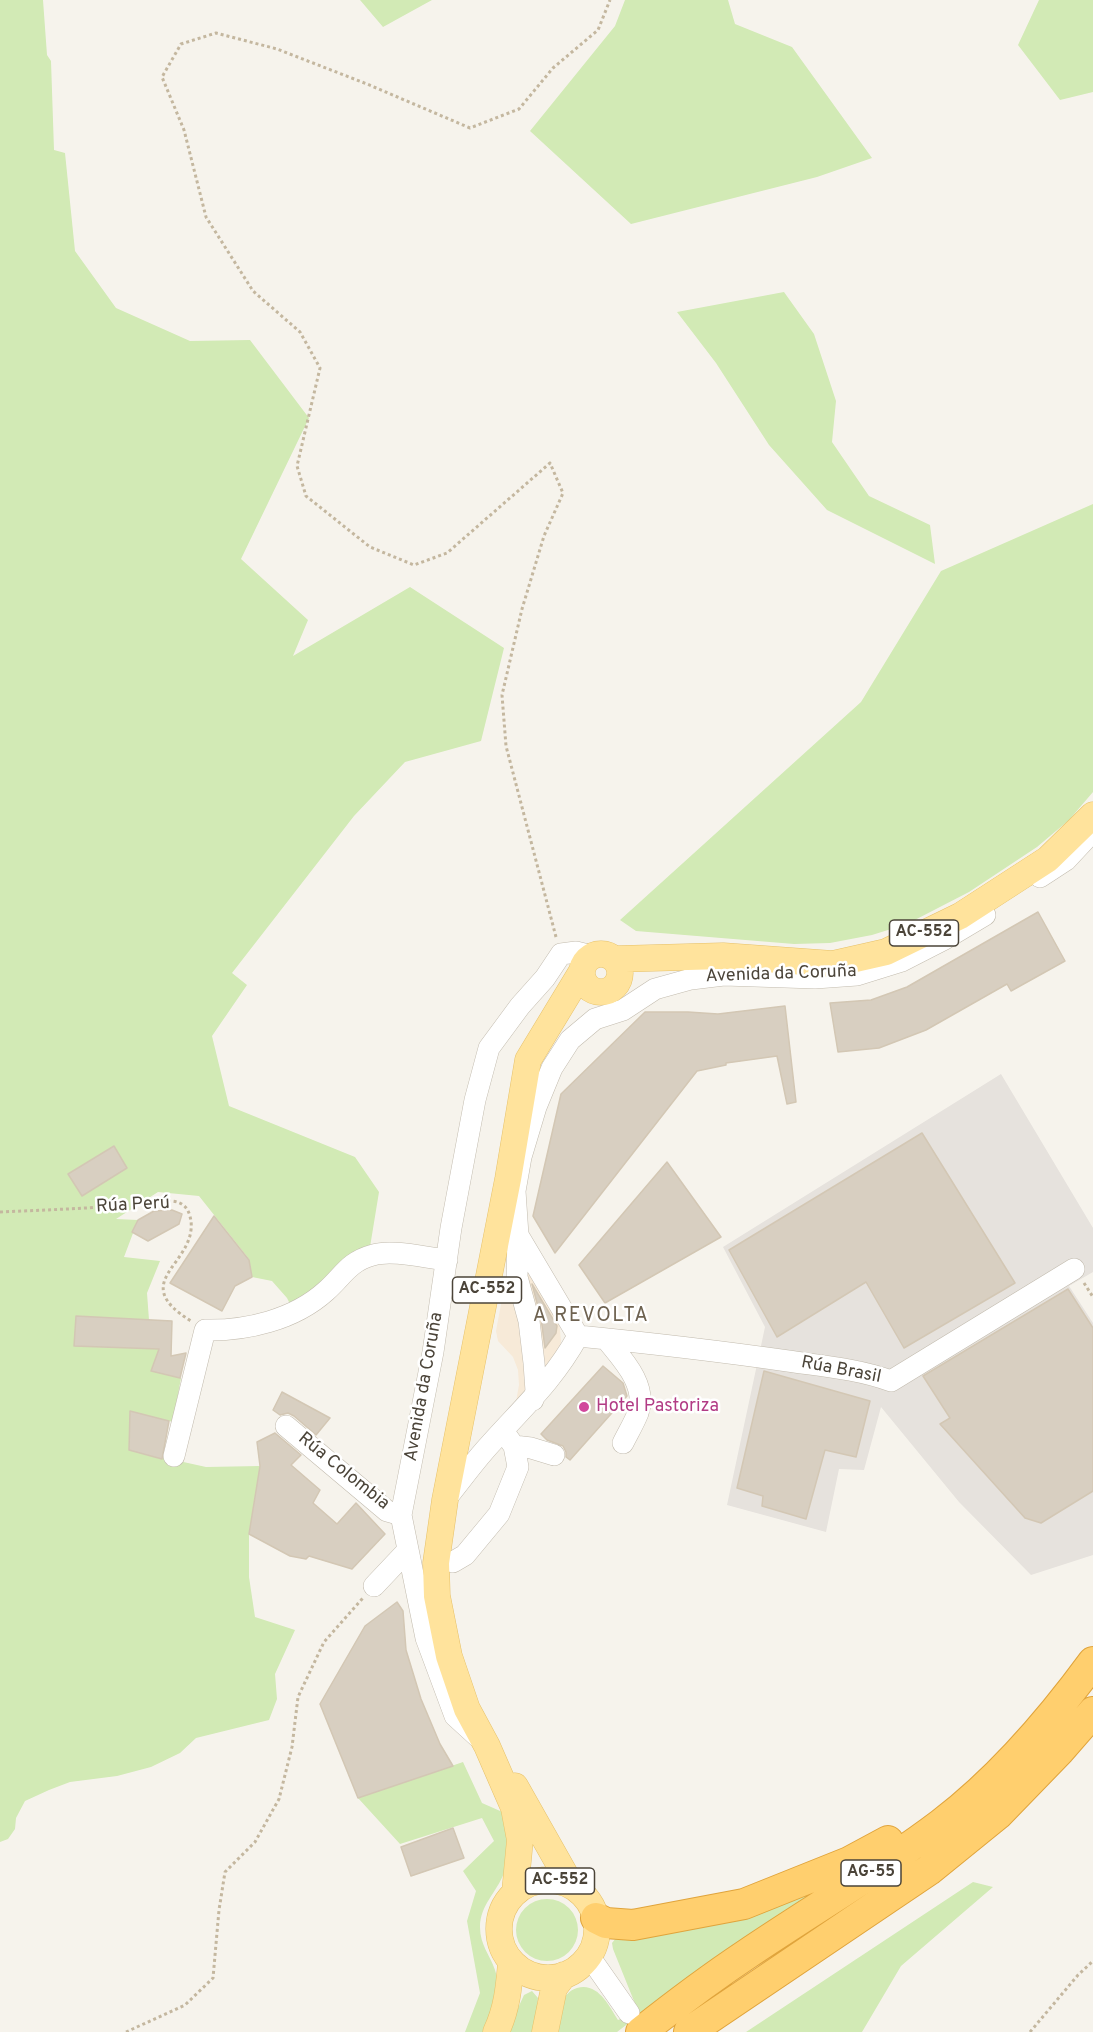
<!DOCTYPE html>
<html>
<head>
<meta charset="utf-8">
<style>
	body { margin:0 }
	canvas { display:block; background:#f6f3ec }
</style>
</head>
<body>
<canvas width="1093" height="2032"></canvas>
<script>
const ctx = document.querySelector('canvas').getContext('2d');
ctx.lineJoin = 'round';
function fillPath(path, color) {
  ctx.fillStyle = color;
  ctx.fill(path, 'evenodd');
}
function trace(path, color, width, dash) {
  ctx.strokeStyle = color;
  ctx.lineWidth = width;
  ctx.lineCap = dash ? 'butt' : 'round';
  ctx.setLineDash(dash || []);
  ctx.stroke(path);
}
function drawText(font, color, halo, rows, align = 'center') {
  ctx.font = font + ' Overpass,sans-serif';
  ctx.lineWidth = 5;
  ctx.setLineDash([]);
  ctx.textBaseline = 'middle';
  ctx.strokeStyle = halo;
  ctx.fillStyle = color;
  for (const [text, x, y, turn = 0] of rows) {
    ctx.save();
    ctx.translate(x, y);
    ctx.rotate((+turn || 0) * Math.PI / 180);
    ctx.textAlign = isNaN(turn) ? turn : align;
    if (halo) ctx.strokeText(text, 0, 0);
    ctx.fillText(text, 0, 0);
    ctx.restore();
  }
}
fillPath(new Path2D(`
	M512 1245 558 1309 561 1341 559 1351 515 1407 519 1385 518 1370 513 1357 498 1341 496 1331Z`), '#f7ead8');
fillPath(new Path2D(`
	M1001 1074 1093 1228V1272L1069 1286 1093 1323V1555L1031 1575 959 1502 881 1407 864 1470 839 1469 826 1532 727 1505 765 1327 723 1247Z`), '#e6e2dd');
fillPath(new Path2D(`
	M0 0H43L47 55 51 61 54 150 65 153 75 251 116 308 190 341 250 340 309 418 241 559 308 620 293 656 410 587 504 648 481 741 405 762 354 816 232 973 247 985 212 1036 229 1106 355 1157 379 1192 370 1247 351 1253 326 1280 291 1306 287 1298 272 1281 252 1277 249 1259 199 1196 158 1192 116 1219 138 1220 124 1257 160 1261 147 1293 149 1320 76 1317 74 1346 159 1349 151 1371 181 1378 173 1422 130 1411 129 1450 206 1467 260 1466 249 1534V1577L255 1617 295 1630 275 1674 277 1699 269 1720 196 1738 180 1753 151 1767 117 1776 70 1782 49 1790 25 1801 16 1818 15 1829 8 1839 0 1842Z
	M360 0H432L383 27Z
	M625 0H728L735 24 792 47 872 158 817 177 631 224 530 131 615 26Z
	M1039 0H1093V92L1060 100 1018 45Z
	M784 292 814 334 836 401 832 442 869 496 930 525 935 564 827 510 769 445 716 363 677 312Z
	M1093 504V792L1069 820 1037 847 969 892 907 924 872 935 830 943 794 944 636 931 620 920 861 702 941 571Z
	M463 1762 482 1803 507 1814C509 1834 510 1853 504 1873 497 1892 480 1905 480 1927 480 1945 490 1955 495 1970 502 1990 491 2013 484 2032H465L480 1993 467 1921 476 1891 463 1871 494 1841 482 1818 400 1844 358 1798Z
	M973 1882 993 1887 901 1966 862 2032H746Z
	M825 1885 664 1996 617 2032H554C556 2023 557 2013 561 2004 563 1997 570 1990 577 1988 598 1982 609 2006 618 2020L638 2011 613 1949 612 1943 616 1938Z
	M516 1930a31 31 0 1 1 62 0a31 31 0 1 1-62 0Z
	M532 1991 538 1998 535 2032H507L524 1995Z`), '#d2eab5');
const building = new Path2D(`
	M1038 912 1065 961 1011 991 1007 984 926 1030 879 1048 838 1052 830 1003 871 1000 907 987Z
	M785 1006 796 1102 787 1104 777 1056 726 1063V1065L697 1071 555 1253 533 1216 561 1094 645 1012H688L718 1014Z
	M922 1133 1015 1283 904 1348 866 1282 777 1337 729 1250Z
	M114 1146 127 1168 82 1196 68 1174Z
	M667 1162 721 1237 605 1303 579 1265Z
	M172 1210 182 1214 179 1224 148 1241 132 1232 138 1220 154 1211Z
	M214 1216 249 1260 252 1277 235 1286 222 1311 170 1283Z
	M532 1284 557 1326 556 1333 545 1348 541 1318Z
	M1068 1289 1093 1328V1491L1041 1523 1025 1518 940 1424 950 1418 923 1376Z
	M76 1316 172 1321 171 1356 186 1353 180 1378 151 1371 159 1349 74 1346Z
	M603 1366 623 1383 627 1396 570 1460 566 1457V1452L563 1446 547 1440 541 1434Z
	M764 1371 870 1401 856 1457 825 1450 806 1519 762 1506 763 1496 737 1488Z
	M282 1392 330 1418 316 1435 294 1416 288 1413 280 1415 273 1410Z
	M130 1411 169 1421 162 1459 129 1450Z
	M275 1433 301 1455 291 1465 320 1490 313 1503 337 1524 356 1503 385 1534 352 1569 309 1556 306 1559 290 1556 249 1534 260 1466 257 1442Z
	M397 1602 403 1611 406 1650 421 1699 440 1744 453 1766 358 1798 320 1704 365 1626Z
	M453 1828 464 1858 411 1876 401 1847Z`);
fillPath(building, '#d8cfc1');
trace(building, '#d3c7b4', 1.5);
const minor = new Path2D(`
	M1040 877 1066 860 1093 831
	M518 1235 517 1277 529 1321 534 1363 536 1391 533 1400
	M578 1336 518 1235 515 1191 521 1157 536 1107 552 1068 570 1040 595 1019 623 1010 655 989 691 979 724 975 815 978 857 975 902 961 943 940 985 915
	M578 1336C649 1343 718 1351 788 1361 822 1366 859 1369 891 1381L1074 1269
	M606 1339C622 1359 648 1385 638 1413 634 1423 628 1433 623 1443
	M286 1426 387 1511 401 1515
	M514 1446 531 1448 554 1455
	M174 1456 205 1330C246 1331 294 1320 326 1291 344 1275 348 1262 373 1255 392 1249 426 1258 447 1260
	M445 1500C458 1484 471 1466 485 1450 520 1410 552 1383 578 1336
	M453 1562 465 1555 499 1514 518 1467 514 1446 503 1431
	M374 1586 408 1550
	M478 1737 455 1716 426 1638 401 1515 433 1352 451 1228 475 1100 489 1048 520 1006 545 978 561 954 576 952 588 955 596 954
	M589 1956 629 2013`);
const major = new Path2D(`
	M582 973a19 19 0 1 1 38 0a19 19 0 1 1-38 0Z
	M616 959 723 956 833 964 886 952 960 916 1048 859 1093 815
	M515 1786 571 1885
	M499 1929a49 49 0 1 1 98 0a49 49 0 1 1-98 0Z
	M515 1892 520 1840 514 1808 487 1746 467 1709 449 1656 437 1596 436 1563 445 1500 508 1179 528 1060 582 971
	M496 2032C507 2009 509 1987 511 1962
	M545 2032 554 1988 564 1975`);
const highway = new Path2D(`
	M596 1918 606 1923 633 1925 744 1904 849 1862 888 1841
	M641 2032C675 2005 711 1978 747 1954 812 1910 879 1871 941 1824 1000 1779 1049 1722 1093 1662
	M689 2032 929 1870 998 1814 1060 1750 1093 1712`);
trace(minor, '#c2bbae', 22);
trace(major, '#e6c16a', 27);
trace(highway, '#e0a43c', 32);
trace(new Path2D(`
	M556 937 506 746 502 695 522 609 544 536 563 493 550 463 447 553 414 565 370 547 306 496 297 466 320 368 300 332 253 291 206 217 184 130 162 77 181 44 216 33 277 49 367 84 470 128 519 109 553 68 598 30 610 0
	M0 1212C48 1210 95 1208 142 1204 154 1203 173 1197 183 1205 188 1208 190 1215 191 1221 196 1265 126 1281 191 1321
	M1084 1283 1093 1297
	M126 2032 185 2005 213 1978 219 1910 225 1872 255 1842 279 1799 292 1747 298 1697 324 1642 363 1598
	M1030 2032 1078 1975 1093 1961`), '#c4b79f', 3, [3, 3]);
trace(minor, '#fff', 21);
trace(major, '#ffe39c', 26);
trace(highway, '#ffcf6e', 30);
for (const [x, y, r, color] of [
	[584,1407,6,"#d1479c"]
]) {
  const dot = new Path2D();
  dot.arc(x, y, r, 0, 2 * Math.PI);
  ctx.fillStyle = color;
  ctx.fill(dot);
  trace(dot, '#fff', 2);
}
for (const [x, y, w] of [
	[924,933,69],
	[487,1290,69],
	[871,1873,60],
	[560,1881,69]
]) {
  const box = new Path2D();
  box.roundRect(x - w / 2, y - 13, w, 26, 4.5);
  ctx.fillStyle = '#fff';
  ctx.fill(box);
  trace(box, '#4b4439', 1.5);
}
drawText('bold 16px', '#4b4439', null, [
	["AC-552",924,933],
	["AC-552",487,1290],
	["AG-55",871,1873],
	["AC-552",560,1881]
]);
drawText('18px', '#4b4439', '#fff', [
	["Avenida da Coruña",781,975,-2],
	["Rúa Perú",133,1206,-3],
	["Rúa Brasil",841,1371,11],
	["Avenida da Coruña",425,1387,-80],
	["Rúa Colombia",343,1472,39]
]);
drawText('18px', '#b23c85', '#fff', [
	["Hotel Pastoriza",596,1407]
], 'left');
ctx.letterSpacing = '1.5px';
drawText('20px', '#6e6250', '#fff', [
	["A REVOLTA",591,1317]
]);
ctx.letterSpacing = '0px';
</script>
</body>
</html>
